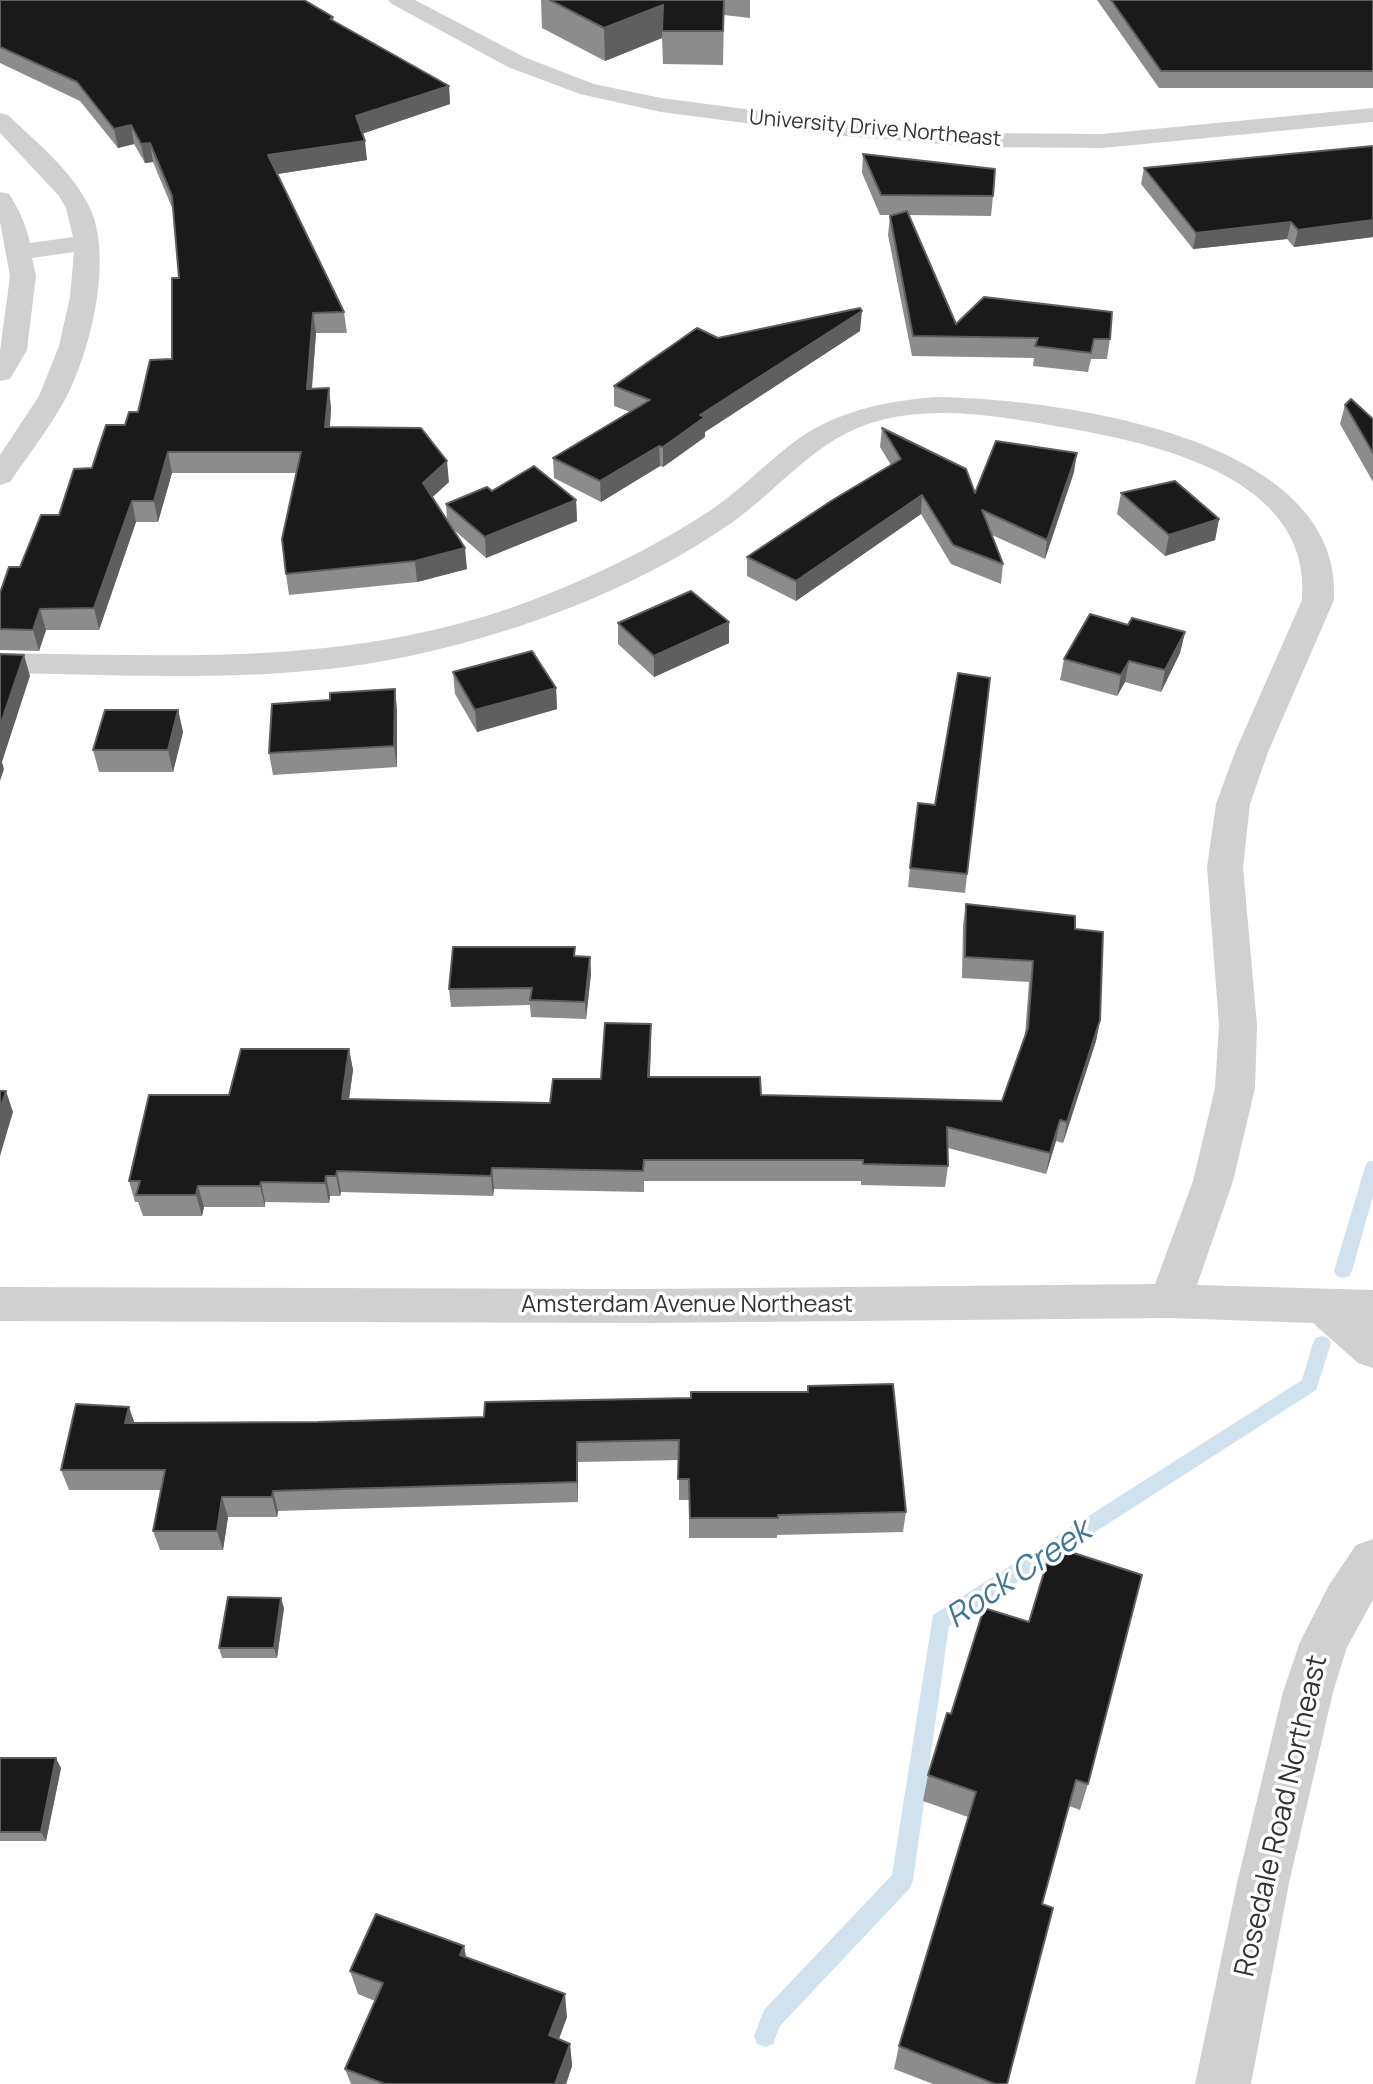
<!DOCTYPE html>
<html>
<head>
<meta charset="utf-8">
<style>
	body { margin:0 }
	canvas { display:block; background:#fff }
</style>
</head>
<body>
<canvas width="1373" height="2084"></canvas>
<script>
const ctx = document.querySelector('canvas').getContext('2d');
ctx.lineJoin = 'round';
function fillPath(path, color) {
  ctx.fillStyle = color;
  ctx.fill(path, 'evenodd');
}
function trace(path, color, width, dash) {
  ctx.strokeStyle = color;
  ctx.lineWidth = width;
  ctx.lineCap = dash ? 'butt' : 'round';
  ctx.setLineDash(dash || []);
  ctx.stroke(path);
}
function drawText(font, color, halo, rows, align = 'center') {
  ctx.font = font + ' Manrope,sans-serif';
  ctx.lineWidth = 7;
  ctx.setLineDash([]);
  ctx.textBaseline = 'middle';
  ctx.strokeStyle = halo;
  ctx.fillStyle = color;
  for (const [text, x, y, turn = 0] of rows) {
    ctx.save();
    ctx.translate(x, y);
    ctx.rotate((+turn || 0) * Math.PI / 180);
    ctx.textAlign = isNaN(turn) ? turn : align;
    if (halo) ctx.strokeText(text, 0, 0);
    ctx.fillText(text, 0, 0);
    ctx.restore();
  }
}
fillPath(new Path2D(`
	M1373 1161V1196L1352 1271 1349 1276 1343 1278 1337 1276 1334 1271 1365 1167 1367 1162Z
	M1322 1336 1328 1338 1331 1343 1316 1390 949 1626 913 1880 910 1888 780 2026 773 2044 765 2047 757 2044 754 2036 764 2010 892 1875 933 1615 1302 1380 1313 1343 1316 1338Z`), '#cfe2ee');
fillPath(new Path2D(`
	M388 0H415L524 57 594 84 661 98 844 122 980 133 1102 134 1373 108V122L1102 148 980 147 844 136 661 112 580 94 508 67 392 4Z
	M0 113 8 115C37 143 71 170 89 206 114 256 91 350 66 398 50 427 29 454 10 482L0 485V455L39 396 59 346 70 297 74 252 32 258 36 276 27 350 10 379 0 381V351L10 276 0 222V192L9 194C19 209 26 225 30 243L73 237 66 208 59 196 0 133Z
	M938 397C1056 399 1345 436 1334 600L1268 752 1250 804 1243 867 1257 1025 1255 1088 1233 1181 1197 1285 1373 1290V1368L1358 1363 1313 1323 1170 1318 643 1323 0 1321V1287L643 1289 1155 1284 1193 1181 1215 1088 1219 1025 1207 867 1216 804 1235 752 1302 600C1313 476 1153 443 1061 427 998 416 927 403 865 425 812 444 776 492 730 524 644 583 544 623 444 648 299 686 148 675 0 673V653C203 656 381 668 572 584 619 564 665 540 708 512 737 493 762 467 790 445 834 411 884 401 938 397Z
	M1373 1539V1600L1347 1647 1333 1692 1289 1883 1251 2084H1195L1237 1883 1283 1692 1300 1642 1329 1585 1356 1545Z`), '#d0d0d0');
fillPath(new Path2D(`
	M0 0 333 17 334 21 449 86 450 104 362 134 367 160 277 174 344 312 347 333H316L312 389 329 388 331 409 330 427 449 482 432 497 447 521 446 504 492 491 576 500 577 521 486 558 453 529 467 569 417 582 289 595 286 574 297 473H172L158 522H136L99 630H46L39 651 0 650V593L125 425 138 412 172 359 179 278 173 210 153 162 145 163 134 144 118 148 80 101 0 63Z
	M541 0H750V18L724 15 723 65 663 64 662 38 605 61 542 28Z
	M1097 0H1373V88H1159Z
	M1373 146V237L1294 247 1287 239 1193 249 1141 184 1144 168Z
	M863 154 993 196 991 216 909 215 956 324 1110 339 1107 359H1091L1088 372 1033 366 1034 358 912 356 888 235 890 216 893 215H880L862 173Z
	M860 331 705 432V437L663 467 660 466 601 502 554 478 553 458 630 412 614 406V386L718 338Z
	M1345 405 1373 419V482L1340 424Z
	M882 428 975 493 1074 472 1045 559 992 535 1003 564 1001 584 951 564 921 514 796 601 747 576V557L891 465 880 447Z
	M1121 493 1219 519 1215 540 1165 556 1117 514Z
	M618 623 729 643 654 677 618 644Z
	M1128 625 1185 632 1180 653 1161 692 1125 682 1117 696 1060 680 1064 659Z
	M453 672 556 688 557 709 477 732 455 694Z
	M990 678 965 893 908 887 910 868 935 805Z
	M395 689 397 711V767L273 775 269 753 330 700Z
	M178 710 183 732 173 772H99L93 750Z
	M966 904 1075 929 1100 1020 1096 1041 1063 1143 1056 1141 1046 1174 948 1148V1166L945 1187 861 1185V1181H644V1192L494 1189 493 1196 341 1192 340 1196H330L329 1203 265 1202V1207H204L202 1216H143L138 1202H135L129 1181 229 1095 349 1049 353 1070 349 1099 550 1103 601 1079 651 1024 650 1077 761 1095 1002 1101 1025 1035 1029 982 962 978 963 925Z
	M575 956 590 957 591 974 586 1019 531 1017 530 1005 451 1007 449 989Z
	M808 1386 906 1512 903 1532 777 1535V1538H689V1500H679V1460L578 1462V1502L278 1511 277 1517H228L223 1550H160L153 1531 161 1490H69L61 1470 134 1423 318 1422 484 1417 691 1398 807 1392Z
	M284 1608 277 1658H222L219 1648Z
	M951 1714 1088 1784 1080 1810 1069 1806 1042 1904 1007 2084H933L894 2069 899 2046 968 1817 923 1801 928 1775Z
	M0 1758 61 1768 46 1841H0Z
	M464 1946 466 1957 567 2017 559 2039 570 2044 572 2066 566 2084H351L345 2069 375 2001 358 1994 350 1971Z`), '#8c8c8c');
fillPath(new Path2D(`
	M663 5 662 38 605 61 604 28Z
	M449 86 450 104 358 135 356 116Z
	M131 125 134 144 118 148 114 129Z
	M365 141 367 160 271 175 268 155Z
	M150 143 153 162 145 163 141 144Z
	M1373 220V237L1294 247 1298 230Z
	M1291 222 1287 239 1193 249 1196 233Z
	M862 311 860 331 705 432V437L663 467V447L700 415Z
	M313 313 316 333 310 409 307 389Z
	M329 388 331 409 328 448 325 427Z
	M659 446 660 466 601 502 600 481Z
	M168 452 172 473 158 522 154 501Z
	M1077 453 1074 472 1045 559 1047 540Z
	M447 461 449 482 425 504 423 483Z
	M922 495 921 514 796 601V581Z
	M576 500 577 521 486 558 485 537Z
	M132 501 136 522 99 630 94 608Z
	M1219 519 1215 540 1165 556 1169 535Z
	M465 548 467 569 417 582 415 561Z
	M40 609 46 630 39 651 33 630Z
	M729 622V643L654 677V656Z
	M1185 632 1180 653 1161 692 1165 670Z
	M24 655 30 676 2 762 4 769 0 781V726Z
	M1129 661 1125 682 1117 696 1121 675Z
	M556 688 557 709 477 732 475 710Z
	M395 689 397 711V767L394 746Z
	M178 710 183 732 173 772 168 750Z
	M590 957 591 974 586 1019 585 1002Z
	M1100 1020 1096 1041 1063 1143 1067 1122Z
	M651 1024V1045L649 1098 648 1077Z
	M349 1049 353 1070 346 1120 342 1099Z
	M6 1091 13 1112 0 1156V1109Z
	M1060 1120 1056 1141 1046 1174 1050 1153Z
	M492 1168 494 1189 493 1196 491 1176Z
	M337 1171 341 1192 340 1196 336 1176Z
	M326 1176 330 1196 329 1203 325 1183Z
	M261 1182 265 1202V1207L260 1186Z
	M198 1186 204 1207 202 1216 196 1195Z
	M129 1407 136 1427 125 1423Z
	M577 1442 578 1462V1502L577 1482Z
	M273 1491 278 1511 277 1517 272 1497Z
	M222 1497 228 1517 223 1550 217 1531Z
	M281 1598 284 1608 277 1658 274 1648Z
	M56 1758 61 1768 46 1841 41 1832Z
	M464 1946 468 1970 460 1955Z
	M565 1994 567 2017 552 2057 549 2035Z
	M570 2044 572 2066 566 2084H555Z`), '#5f5f5f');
const building = new Path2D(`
	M0 0H304L333 17 330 19 449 86 356 116 365 141 268 155 344 312 313 313 307 389 329 388 325 427 421 428 447 461 423 483 465 548 415 561 286 574 282 539 301 452H168L154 501H132L94 608 40 609 33 630 0 629V593L9 567H20L41 515H59L74 469 92 468 106 425H125L129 412H138L150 360 172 359V278H179L172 196 150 143 141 144 131 125 114 129 77 82 0 47Z
	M550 0H724L723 31H662L663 5 604 28Z
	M1111 0H1373V71H1161Z
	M1373 146V220L1298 230 1291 222 1196 233 1144 168Z
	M863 154 995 169 993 196 881 195Z
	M907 211 956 324 984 297 1112 312 1110 339H1094L1091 353 1035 346 1038 338 913 336 890 216Z
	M860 308 862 311 700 415 705 417 663 447 659 446 600 481 553 458 650 400 614 386 697 328 718 338Z
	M1351 399 1373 419V453L1345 405Z
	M882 428 966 469 975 493 996 441 1077 453 1047 540 982 510 1003 564 953 545 922 495 796 581 747 557 831 501 901 459Z
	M534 466 576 500 485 537 446 504 487 487 492 491Z
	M1175 481 1219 519 1169 535 1121 493Z
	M691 591 729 622 654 656 618 623Z
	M1090 614 1128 625 1132 618 1185 632 1165 670 1129 661 1121 675 1064 659Z
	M532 651 556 688 475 710 453 672Z
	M0 654 24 655 0 726Z
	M958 673 990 678 967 874 910 868 918 803 935 805Z
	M395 689 394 746 269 753 272 704 330 700V693Z
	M105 710H178L168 750H93Z
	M966 904 1075 916V929L1103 932 1100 1020 1067 1122 1060 1120 1050 1153 947 1127 948 1166 863 1164V1160H644L643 1171 492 1168 491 1176 337 1171 336 1176H326L325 1183 261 1182 260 1186H198L196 1195H136L140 1181H129L149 1095H229L241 1049H349L342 1099 550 1103 553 1079H601L605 1023 651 1024 648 1077H760L761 1095 1002 1101 1028 1028 1033 961 965 957Z
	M453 947H575L574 956 590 957 585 1002 530 1000 532 988 449 989Z
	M0 1091H6L0 1109Z
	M893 1384 906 1512 778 1515V1518H690L689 1479H678L679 1440 577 1442V1482L273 1491 272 1497H222L217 1531H153L165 1470H61L76 1404 129 1407 125 1423 318 1422 484 1417 485 1402 691 1398V1392H808V1386Z
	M1052 1546 1142 1575 1088 1784 1076 1780 1042 1904 1053 1908 1007 2084H995L899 2046 976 1792 928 1775 947 1713 951 1714 984 1608 1029 1622Z
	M228 1597 281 1598 274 1648H219Z
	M0 1758H56L41 1832H0Z
	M376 1914 464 1946 460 1955 565 1994 549 2035 570 2044 555 2084H385L345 2069 383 1983 350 1971Z`);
fillPath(building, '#1a1a1a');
trace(building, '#5f5f5f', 2);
drawText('21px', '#333', '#fff', [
	["University Drive Northeast",875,129,5]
]);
drawText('24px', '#333', '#fff', [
	["Amsterdam Avenue Northeast",687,1305]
]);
drawText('28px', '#333', '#fff', [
	["Rosedale Road Northeast",1282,1816,-77]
]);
drawText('italic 32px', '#3f7597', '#fff', [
	["Rock Creek",1019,1575,-34]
]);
</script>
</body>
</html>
